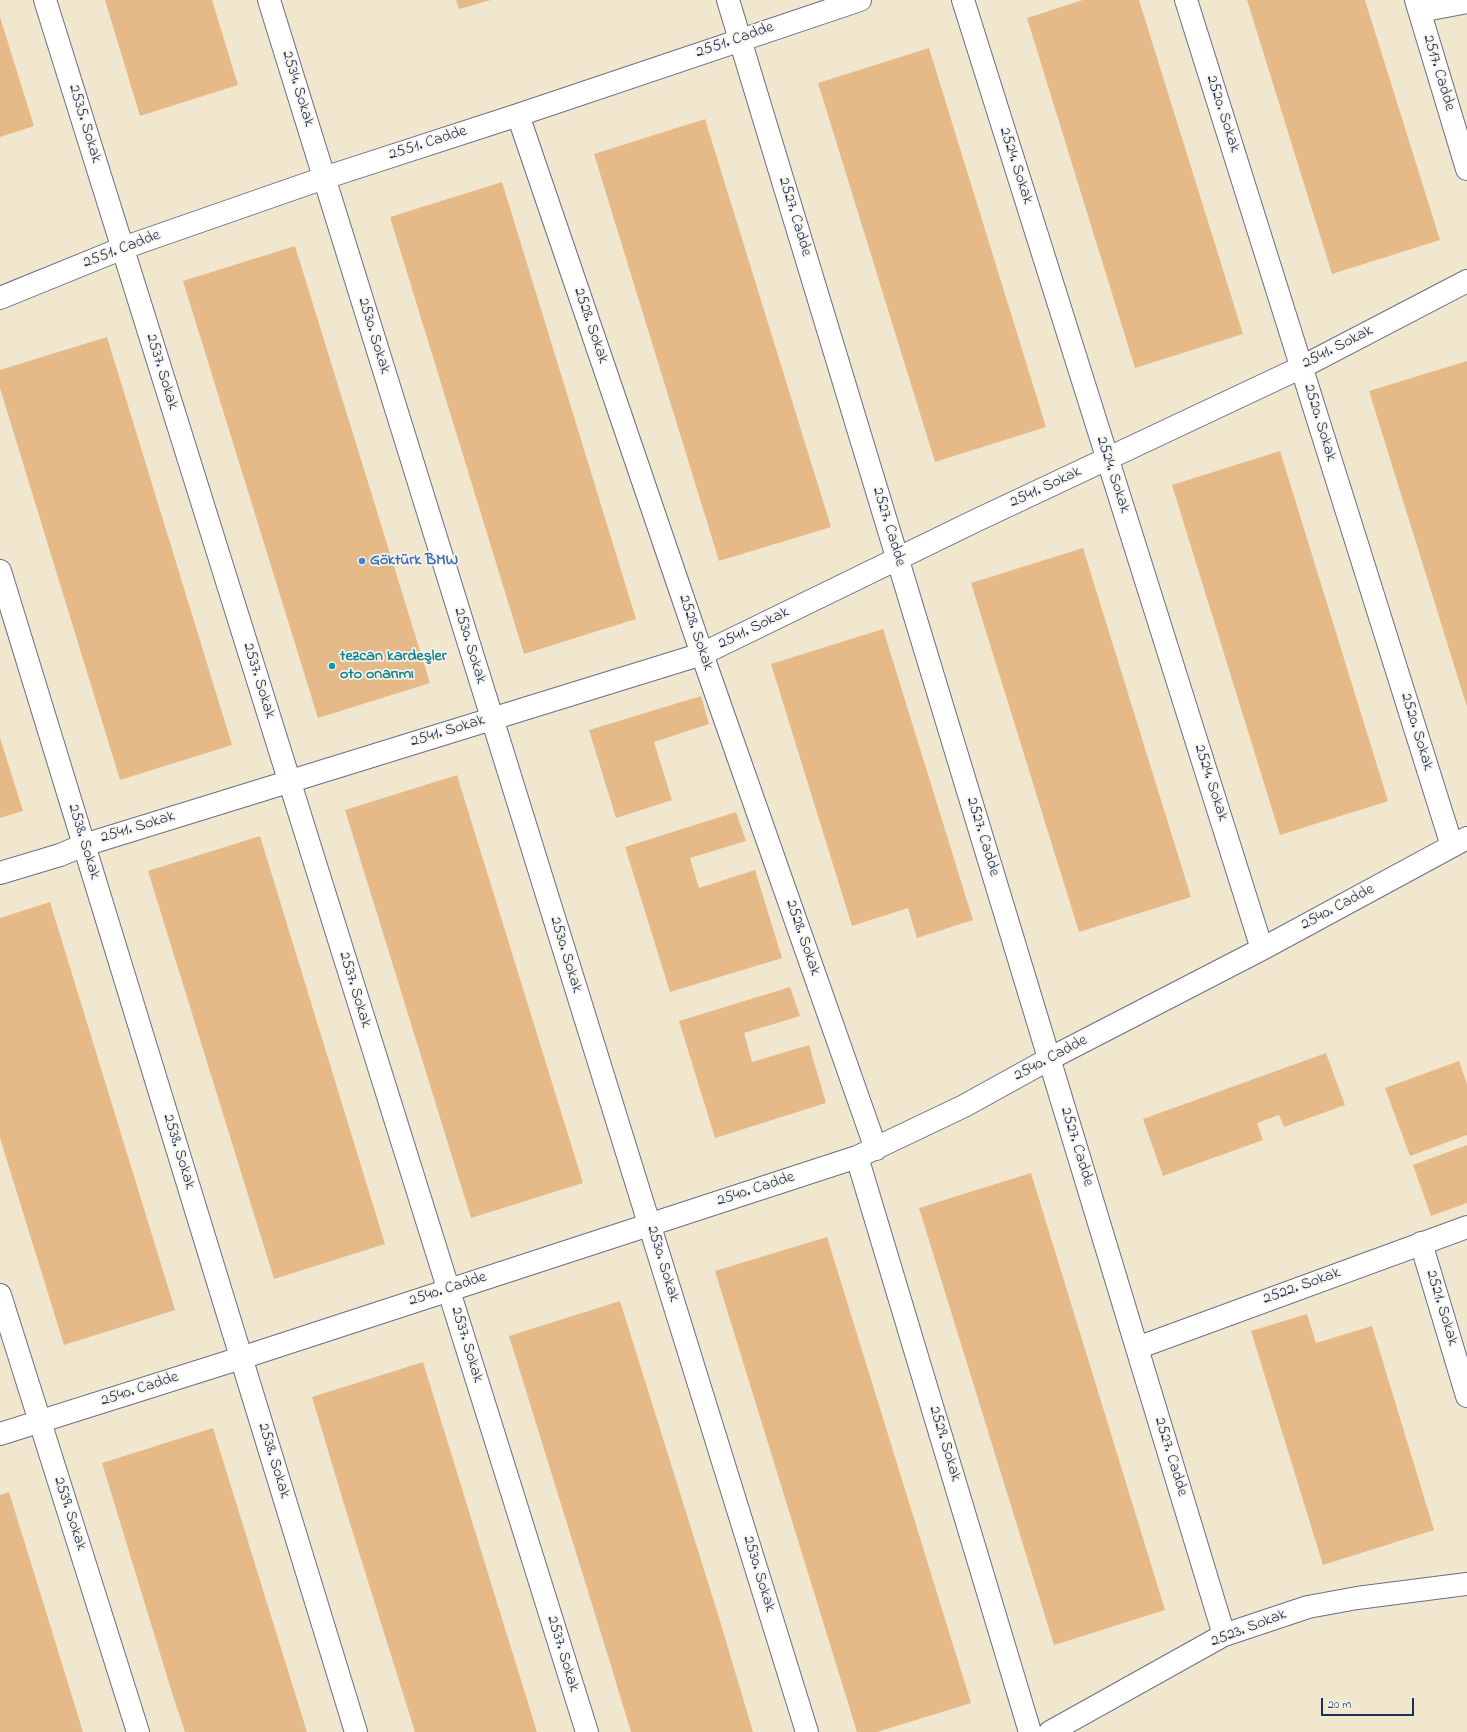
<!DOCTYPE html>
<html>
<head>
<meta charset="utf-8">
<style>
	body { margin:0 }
	#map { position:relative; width:1467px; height:1732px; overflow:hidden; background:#f1e7cf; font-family:"Indie Flower",sans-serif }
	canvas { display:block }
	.scale { position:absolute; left:1321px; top:1698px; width:93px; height:18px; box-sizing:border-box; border:2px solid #1b2f5e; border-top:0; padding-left:5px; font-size:12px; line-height:14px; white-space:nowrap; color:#1b2f5e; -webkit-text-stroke:3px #f7f3e8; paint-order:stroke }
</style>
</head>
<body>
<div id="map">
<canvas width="1467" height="1732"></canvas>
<div class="scale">20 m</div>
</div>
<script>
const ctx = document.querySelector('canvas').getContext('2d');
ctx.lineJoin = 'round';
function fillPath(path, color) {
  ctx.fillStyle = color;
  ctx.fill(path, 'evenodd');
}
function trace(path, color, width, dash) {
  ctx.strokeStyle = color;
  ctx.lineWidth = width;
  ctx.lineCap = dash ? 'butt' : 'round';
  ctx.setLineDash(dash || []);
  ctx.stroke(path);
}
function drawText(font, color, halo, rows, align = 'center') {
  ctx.font = font + ' "Indie Flower",sans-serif';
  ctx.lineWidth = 3.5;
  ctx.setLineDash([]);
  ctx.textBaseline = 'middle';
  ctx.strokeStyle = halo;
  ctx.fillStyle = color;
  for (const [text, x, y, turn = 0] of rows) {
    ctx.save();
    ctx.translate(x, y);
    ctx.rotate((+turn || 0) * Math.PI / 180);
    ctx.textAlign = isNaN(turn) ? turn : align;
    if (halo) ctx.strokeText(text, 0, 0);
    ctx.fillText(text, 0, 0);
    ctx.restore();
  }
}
fillPath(new Path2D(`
	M105 0H212L238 85 140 116Z
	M456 0H491L459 9Z
	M1083 0H1139L1243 334 1135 368 1027 18Z
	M1247 0H1365L1440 240 1332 274Z
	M0 17 34 126 0 137Z
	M929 48 1046 427 935 462 818 83Z
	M705 119 831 527 719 561 594 154Z
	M502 182 636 619 524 654 390 217Z
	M295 246 430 683 318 718 183 281Z
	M107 337 232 745 120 780 0 388V370Z
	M1467 361V707L1369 391Z
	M1280 451 1388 801 1280 835 1172 485Z
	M1083 548 1191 897 1079 932 971 583Z
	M883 629 973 920 917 938 908 908 852 926 771 664Z
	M701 696 709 724 654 742 672 800 616 818 589 730Z
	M0 738 23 811 0 818Z
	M457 775 583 1183 471 1218 345 810Z
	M736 812 746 841 690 858 699 888 755 870 782 958 670 992 625 847Z
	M260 836 385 1244 274 1279 148 871Z
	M50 902 175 1310 64 1345 0 1138V918Z
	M790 987 800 1016 744 1033 752 1062 809 1045 826 1103 715 1138 679 1021Z
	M1326 1053 1345 1105 1284 1127 1279 1115 1257 1123 1263 1140 1163 1176 1143 1119Z
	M1459 1061 1467 1084V1135L1410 1156 1385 1088Z
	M1467 1145V1203L1431 1216 1413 1165Z
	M1031 1173 1165 1610 1054 1645 919 1208Z
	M827 1237 971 1703 877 1732H857L715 1271Z
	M620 1301 720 1621 753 1732H631L608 1656 509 1336Z
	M1307 1314 1316 1343 1372 1326 1434 1530 1323 1565 1251 1331Z
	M423 1362 495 1596 537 1732H415L347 1514 312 1397Z
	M213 1428 267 1603 307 1732H185L173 1696 102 1463Z
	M9 1492 27 1550 83 1732H0V1495Z`), '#e6ba88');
const minor = new Path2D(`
	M45 0 587 1732
	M269 0 807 1732
	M728 0 1224 1635
	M963 0 1262 949
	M1186 0 1452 846
	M1416 0 1467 169
	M1420 11 1467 2
	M518 115 702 654 876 1149
	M0 298 123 248 324 178 518 115 860 0
	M0 571 356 1732
	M0 873 60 855 84 845 702 654 975 521 1302 367 1467 281
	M857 1157 1030 1732
	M1421 1243 1467 1396
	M0 1295 138 1732
	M1137 1348 1467 1227
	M0 1434 241 1358 857 1157 964 1106 1049 1059 1262 949 1467 838
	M1050 1732 1224 1635 1308 1607 1357 1598 1467 1584`);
trace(minor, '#666f86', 24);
trace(minor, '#fff', 22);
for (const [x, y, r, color] of [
	[362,561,4,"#3f7fe0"],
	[332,666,4,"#0f9aa8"]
]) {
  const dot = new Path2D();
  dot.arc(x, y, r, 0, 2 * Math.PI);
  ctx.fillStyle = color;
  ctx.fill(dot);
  trace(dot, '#f7f3e8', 1.5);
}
drawText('16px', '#1b2f5e', '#f7f3e8', [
	["2551. Cadde",735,41,-19],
	["2517. Cadde",1438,73,73],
	["2534. Sokak",297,89,73],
	["2520. Sokak",1222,114,72],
	["2535. Sokak",84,124,73],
	["2551. Cadde",428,144,-18],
	["2524. Sokak",1015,166,72],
	["2527. Cadde",794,217,73],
	["2551. Cadde",122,250,-21],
	["2528. Sokak",590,326,71],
	["2530. Sokak",373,336,73],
	["2541. Sokak",1338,348,-27],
	["2537. Sokak",161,372,73],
	["2520. Sokak",1319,423,73],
	["2524. Sokak",1112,475,72],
	["2541. Sokak",1046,488,-25],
	["2527. Cadde",888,527,73],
	["2541. Sokak",754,629,-26],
	["2528. Sokak",695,633,71],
	["2530. Sokak",469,646,73],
	["2537. Sokak",258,681,73],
	["2541. Sokak",448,732,-17],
	["2520. Sokak",1416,732,73],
	["2524. Sokak",1210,783,72],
	["2541. Sokak",138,828,-17],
	["2527. Cadde",982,837,73],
	["2538. Sokak",83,842,73],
	["2540. Cadde",1338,908,-28],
	["2528. Sokak",802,938,71],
	["2530. Sokak",565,955,73],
	["2537. Sokak",354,990,73],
	["2540. Cadde",1051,1059,-28],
	["2527. Cadde",1076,1147,73],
	["2538. Sokak",178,1152,73],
	["2540. Cadde",756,1190,-18],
	["2530. Sokak",662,1264,73],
	["2522. Sokak",1302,1287,-20],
	["2540. Cadde",448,1290,-18],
	["2521. Sokak",1441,1308,73],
	["2537. Sokak",466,1345,73],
	["2540. Cadde",140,1390,-18],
	["2529. Sokak",944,1444,73],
	["2527. Cadde",1170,1457,73],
	["2538. Sokak",273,1461,73],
	["2539. Sokak",69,1514,72],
	["2530. Sokak",758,1574,73],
	["2523. Sokak",1249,1629,-21],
	["2537. Sokak",562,1654,73]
]);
drawText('bold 16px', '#366cbe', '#f7f3e8', [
	["Göktürk BMW",370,561]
], 'left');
drawText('bold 16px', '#0d838f', '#f7f3e8', [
	["tezcan kardeşler",340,657],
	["oto onarımı",340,675]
], 'left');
</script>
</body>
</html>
